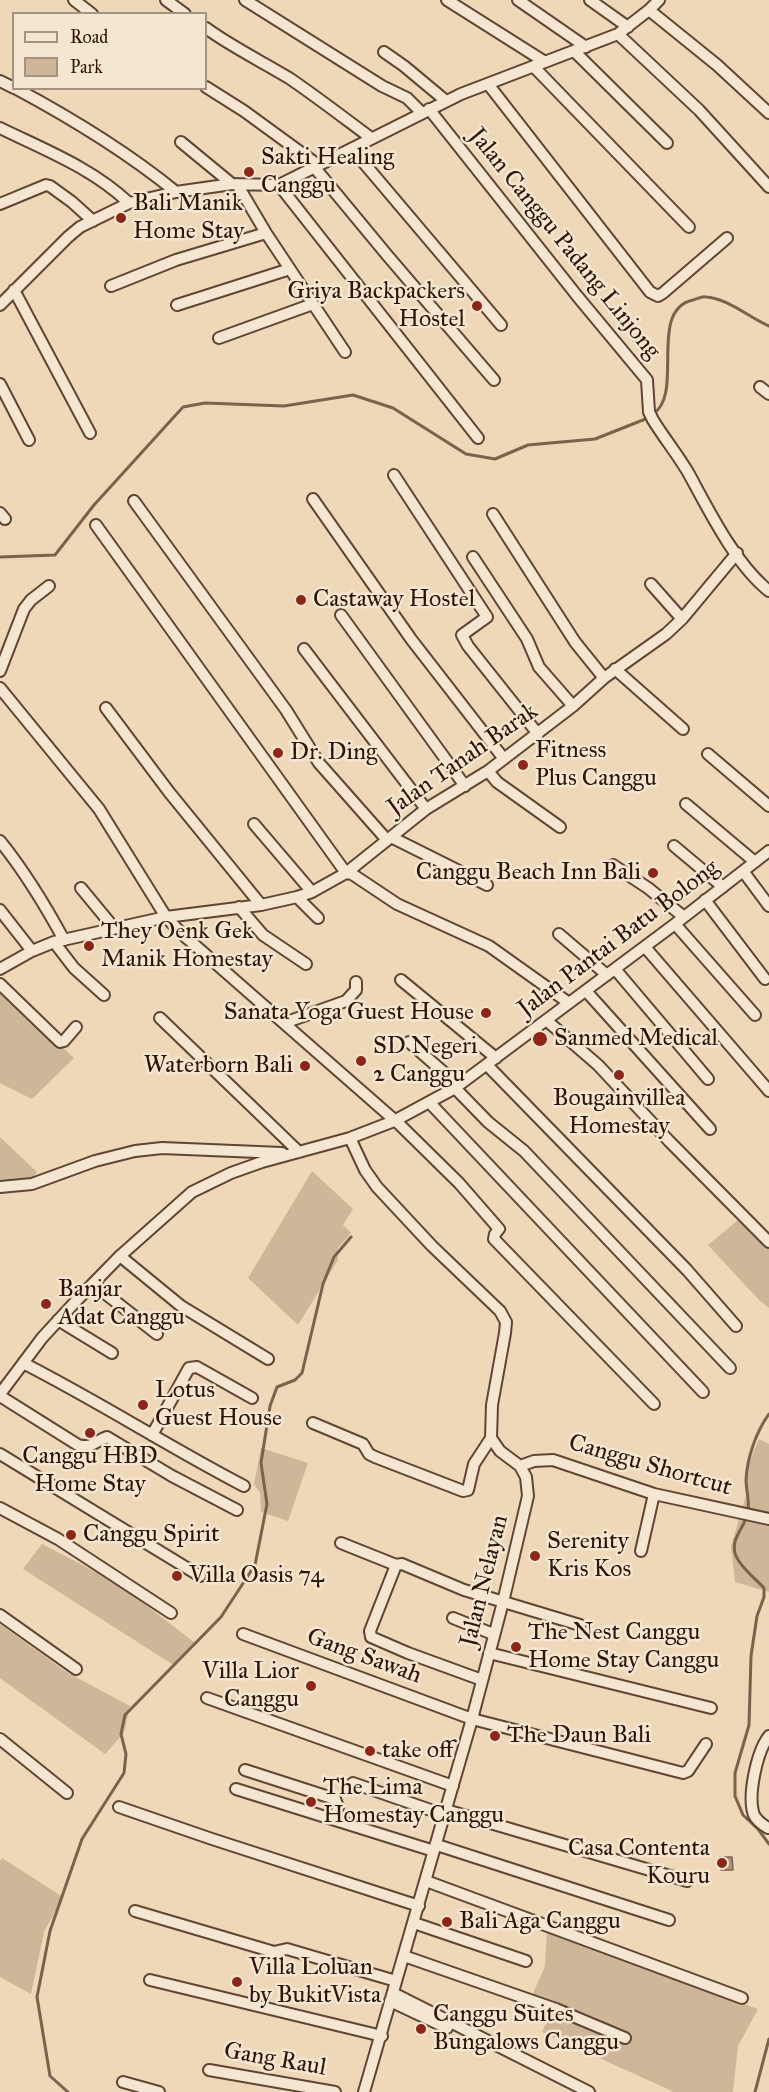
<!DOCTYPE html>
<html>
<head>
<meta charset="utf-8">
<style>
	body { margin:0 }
	#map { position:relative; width:769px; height:2092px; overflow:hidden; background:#eed8b7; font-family:"IM FELL Great Primer",serif }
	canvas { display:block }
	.legend { position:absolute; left:12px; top:12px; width:195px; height:78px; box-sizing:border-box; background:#f4e6d0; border:2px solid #a59280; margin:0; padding:8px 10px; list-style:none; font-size:18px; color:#2f1507 }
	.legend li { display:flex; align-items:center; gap:12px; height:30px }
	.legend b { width:30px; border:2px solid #a59280 }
</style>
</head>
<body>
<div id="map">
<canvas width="769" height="2092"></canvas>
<ul class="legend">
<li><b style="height:8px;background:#f4e6d0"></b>Road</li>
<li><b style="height:16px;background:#ceb799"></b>Park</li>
</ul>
</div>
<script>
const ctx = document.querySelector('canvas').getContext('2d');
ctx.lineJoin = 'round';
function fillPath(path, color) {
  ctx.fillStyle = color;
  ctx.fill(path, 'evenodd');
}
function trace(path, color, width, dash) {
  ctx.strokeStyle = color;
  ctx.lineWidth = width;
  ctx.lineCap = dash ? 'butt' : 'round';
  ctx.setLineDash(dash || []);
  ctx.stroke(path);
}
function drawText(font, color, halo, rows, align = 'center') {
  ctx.font = font + ' "IM FELL Great Primer",serif';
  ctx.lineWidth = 5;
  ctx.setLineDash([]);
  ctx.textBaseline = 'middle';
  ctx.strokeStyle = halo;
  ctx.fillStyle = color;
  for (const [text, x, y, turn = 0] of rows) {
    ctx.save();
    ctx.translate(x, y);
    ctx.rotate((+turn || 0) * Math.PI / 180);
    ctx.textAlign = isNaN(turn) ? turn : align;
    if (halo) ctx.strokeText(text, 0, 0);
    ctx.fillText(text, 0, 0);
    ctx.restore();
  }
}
fillPath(new Path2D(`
	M0 989 74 1058 32 1099 0 1083Z
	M0 1137 37 1172 31 1180 0 1181Z
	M312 1171 353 1209 343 1225 351 1233 337 1249 338 1260 298 1325 248 1278Z
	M738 1220 769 1248V1308L758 1299 708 1245Z
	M759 1439 769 1444V1592L735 1582 731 1546 746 1496 747 1468Z
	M261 1448 308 1463 288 1521 261 1512 260 1493 254 1484Z
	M42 1544 119 1584 195 1643 175 1666 23 1569Z
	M0 1624 68 1673 130 1706 124 1733 105 1754 0 1678Z
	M2 1858 63 1897 44 1932 31 1994 0 1977V1861Z
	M547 1930 758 2009 738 2046 733 2092H674L542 2032 552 2011 532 1996 545 1966Z`), '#ceb799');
const water = new Path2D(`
	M720 1857H732L733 1870H721Z`);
fillPath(water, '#ad967b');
trace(water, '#7b624d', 1.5);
trace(new Path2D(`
	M653 414C685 394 647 310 693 300 697 299 702 296 706 297 727 298 750 318 769 326
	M0 557 55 555 94 505 183 407 205 403 284 406 353 395 393 408 466 454 495 459 528 445 595 439 648 418
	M769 1414C756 1432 747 1458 746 1480 746 1490 750 1502 748 1512 745 1528 729 1539 736 1556 741 1568 755 1578 764 1588V1597L757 1616 751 1656 749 1725 735 1773V1796L743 1815 758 1829 769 1844
	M68 2092 50 2076 37 1997 50 1931 82 1839 124 1773 126 1754 121 1734 125 1715 221 1617 255 1565 267 1504 261 1463 270 1406 277 1387 295 1380 302 1373 323 1284 334 1257 351 1237
	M755 2092 769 2039`), '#7b624d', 3);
const minor = new Path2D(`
	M74 0 92 14
	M166 0 185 14
	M245 0 382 86 407 98 422 113
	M447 0 545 62
	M518 0 586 47
	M590 0 628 27
	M649 10 717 65 769 113
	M206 28C232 47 261 61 289 78 317 97 344 118 371 138
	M618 34 699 110 769 187
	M384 52 404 66 446 101
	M575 52 667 143
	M534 67 689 227
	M0 81 14 88
	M488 84 650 292 658 296 663 293 727 238
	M206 87 244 111 318 165
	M15 88C71 118 127 152 176 192
	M429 109 578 297 647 380 649 412 653 420C664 438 678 455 689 474 709 511 736 565 769 591
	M0 128C45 150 92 168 129 203
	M181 142 232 184
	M352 149 501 325
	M315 168 387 255 494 380
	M237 184 266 233 345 352
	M279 185 478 438
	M0 204 46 185 50 186 72 202 93 221
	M111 286 176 260 266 233
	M14 290 90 433
	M0 305 68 237 80 227 129 203 176 192 232 184 279 185 461 94 618 34 649 10 659 0
	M177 305 290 269
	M219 338 313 304
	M0 384 29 440
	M760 387 769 394
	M394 475 487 617 462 635 468 646 538 734
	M313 499 411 639 504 759
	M134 501 286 710 319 763 387 840
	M0 513 5 519
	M493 514 575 642 604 678
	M96 525 346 873 352 874 397 904 489 946 569 1003
	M473 557 527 639 539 667 573 706
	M651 584 682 619
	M341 615 465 786
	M304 649 426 809
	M615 669 683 729
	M0 671 24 609 31 600 49 586
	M0 688 99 809 166 917 181 933 399 1124 459 1183 499 1229 495 1234 494 1239 654 1404
	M106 708 169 792 261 905
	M708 754 769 806
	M488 771 497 782 560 827
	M686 804 755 862
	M254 824 312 892
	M391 837 487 885
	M0 841C25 872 45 905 64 940
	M674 846 723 887
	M613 865 648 888 684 917
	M743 871 769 906
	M81 888 114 928
	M297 897 318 918
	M705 900 765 979
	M239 907 263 935 306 964
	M0 910 32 951
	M675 924 755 1015
	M559 934 607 975
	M54 942 74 968 104 995
	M645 947 769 1091
	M0 969 32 951 54 942 166 917 261 905 297 897 312 892 346 873 426 809 488 771 573 706 604 678 666 634 682 619 737 553
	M615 969 708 1079
	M401 980 496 1058
	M0 984 60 1042 64 1041 76 1027
	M586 991 710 1129
	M160 1018 299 1152
	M546 1020 598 1065 669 1141 769 1242
	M284 1023 346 1001 356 990V982
	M409 1042 448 1076 456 1087
	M487 1065 687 1270 736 1326
	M455 1088 488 1122 524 1151 730 1368
	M429 1102 703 1392
	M350 1138 365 1170 377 1187 432 1246 500 1311 506 1322 505 1333 492 1405 491 1438 500 1451 520 1466 526 1477 528 1496 503 1602 472 1719 364 2092
	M0 1187 32 1184 95 1161 135 1151 162 1148 282 1153
	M120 1256 181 1306 268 1359
	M93 1284 157 1334
	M58 1320 112 1353
	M23 1363C98 1401 169 1447 244 1486
	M0 1394 42 1338 77 1300 120 1256 192 1192 231 1173 262 1162 350 1138 394 1121 455 1088 675 924 769 851
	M0 1396 78 1445C92 1449 95 1441 107 1437L172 1476 237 1510
	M313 1423 363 1444 369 1454 375 1457 463 1491 468 1490 474 1464 491 1438
	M152 1435 189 1368 197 1367 252 1398
	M0 1454 200 1576
	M520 1466 534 1461 553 1460 654 1494 769 1519
	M0 1508 58 1539 171 1613
	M341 1543 396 1565 402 1564 464 1590 580 1625
	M641 1551 654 1494
	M396 1565 370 1631 371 1637 408 1653 482 1680
	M0 1615 76 1669
	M453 1618 493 1634
	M243 1634 472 1719 683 1773 688 1771 706 1744
	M489 1653 711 1708
	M207 1698 453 1786
	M0 1739 67 1793
	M245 1770 335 1799 338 1807 335 1820
	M353 1783 445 1815
	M236 1789 434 1851
	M119 1807 212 1839 419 1906
	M446 1810 687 1881
	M768 1828C763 1825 757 1821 754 1815 747 1796 757 1751 769 1736
	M437 1845 669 1920
	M426 1881 742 1998
	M135 1911 274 1952 287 1949 396 1981
	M414 1923 526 1961
	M404 1956 556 2009 625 2038
	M150 1980 382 2036
	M393 1993 589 2092
	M390 2001 447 2028
	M209 2070 335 2092
	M123 2082 159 2092`);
trace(minor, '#5f4633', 14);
trace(minor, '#f4e6d0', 10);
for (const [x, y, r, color] of [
	[249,172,6,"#8f2418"],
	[121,218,6,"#8f2418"],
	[477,306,6,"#8f2418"],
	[301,600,6,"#8f2418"],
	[278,753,6,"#8f2418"],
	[523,765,6,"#8f2418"],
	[653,873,6,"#8f2418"],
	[89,946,6,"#8f2418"],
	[486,1013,6,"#8f2418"],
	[540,1039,8,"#8f2418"],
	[361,1061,6,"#8f2418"],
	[305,1066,6,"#8f2418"],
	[619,1075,6,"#8f2418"],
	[46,1304,6,"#8f2418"],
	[143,1405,6,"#8f2418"],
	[90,1433,6,"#8f2418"],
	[71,1535,6,"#8f2418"],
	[535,1556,6,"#8f2418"],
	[177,1576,6,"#8f2418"],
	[516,1647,6,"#8f2418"],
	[311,1686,6,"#8f2418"],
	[495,1736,6,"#8f2418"],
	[370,1751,6,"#8f2418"],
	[311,1802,6,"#8f2418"],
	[722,1863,6,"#8f2418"],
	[447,1922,6,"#8f2418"],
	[237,1982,6,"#8f2418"],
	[421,2029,6,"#8f2418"]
]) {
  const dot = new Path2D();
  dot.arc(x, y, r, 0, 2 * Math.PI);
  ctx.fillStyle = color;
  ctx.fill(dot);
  trace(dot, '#f4e6d0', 2);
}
drawText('24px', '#2f1507', '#f4e6d0', [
	["Sakti Healing",261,158],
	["Canggu",261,186],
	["Bali Manik",133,204],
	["Home Stay",133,232],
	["Griya Backpackers",465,292,"right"],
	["Hostel",465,320,"right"],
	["Castaway Hostel",313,600],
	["Fitness",535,751],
	["Plus Canggu",535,779],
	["Dr. Ding",290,753],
	["Canggu Beach Inn Bali",641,873,"right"],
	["They Oenk Gek",101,932],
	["Manik Homestay",101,960],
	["Sanata Yoga Guest House",474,1013,"right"],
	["Sanmed Medical",554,1039],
	["SD Negeri",373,1047],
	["2 Canggu",373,1075],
	["Waterborn Bali",293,1066,"right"],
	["Bougainvillea",619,1099,"center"],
	["Homestay",619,1127,"center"],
	["Banjar",58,1290],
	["Adat Canggu",58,1318],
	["Lotus",155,1391],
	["Guest House",155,1419],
	["Canggu HBD",90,1457,"center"],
	["Home Stay",90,1485,"center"],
	["Canggu Spirit",83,1535],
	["Serenity",547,1542],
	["Kris Kos",547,1570],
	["Villa Oasis 74",189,1576],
	["The Nest Canggu",528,1633],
	["Home Stay Canggu",528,1661],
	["Villa Lior",299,1672,"right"],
	["Canggu",299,1700,"right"],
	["The Daun Bali",507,1736],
	["take off",382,1751],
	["The Lima",323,1788],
	["Homestay Canggu",323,1816],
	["Casa Contenta",710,1849,"right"],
	["Kouru",710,1877,"right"],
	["Bali Aga Canggu",459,1922],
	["Villa Loluan",249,1968],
	["by BukitVista",249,1996],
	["Canggu Suites",433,2015],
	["Bungalows Canggu",433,2043]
], 'left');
drawText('24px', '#2f1507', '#f4e6d0', [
	["Jalan Canggu Padang Linjong",564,244,51],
	["Jalan Tanah Barak",463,760,-35],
	["Jalan Pantai Batu Bolong",619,939,-37],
	["Canggu Shortcut",650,1466,16],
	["Jalan Nelayan",485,1581,-76],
	["Gang Sawah",364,1657,20],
	["Gang Raul",275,2060,10]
]);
</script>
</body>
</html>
